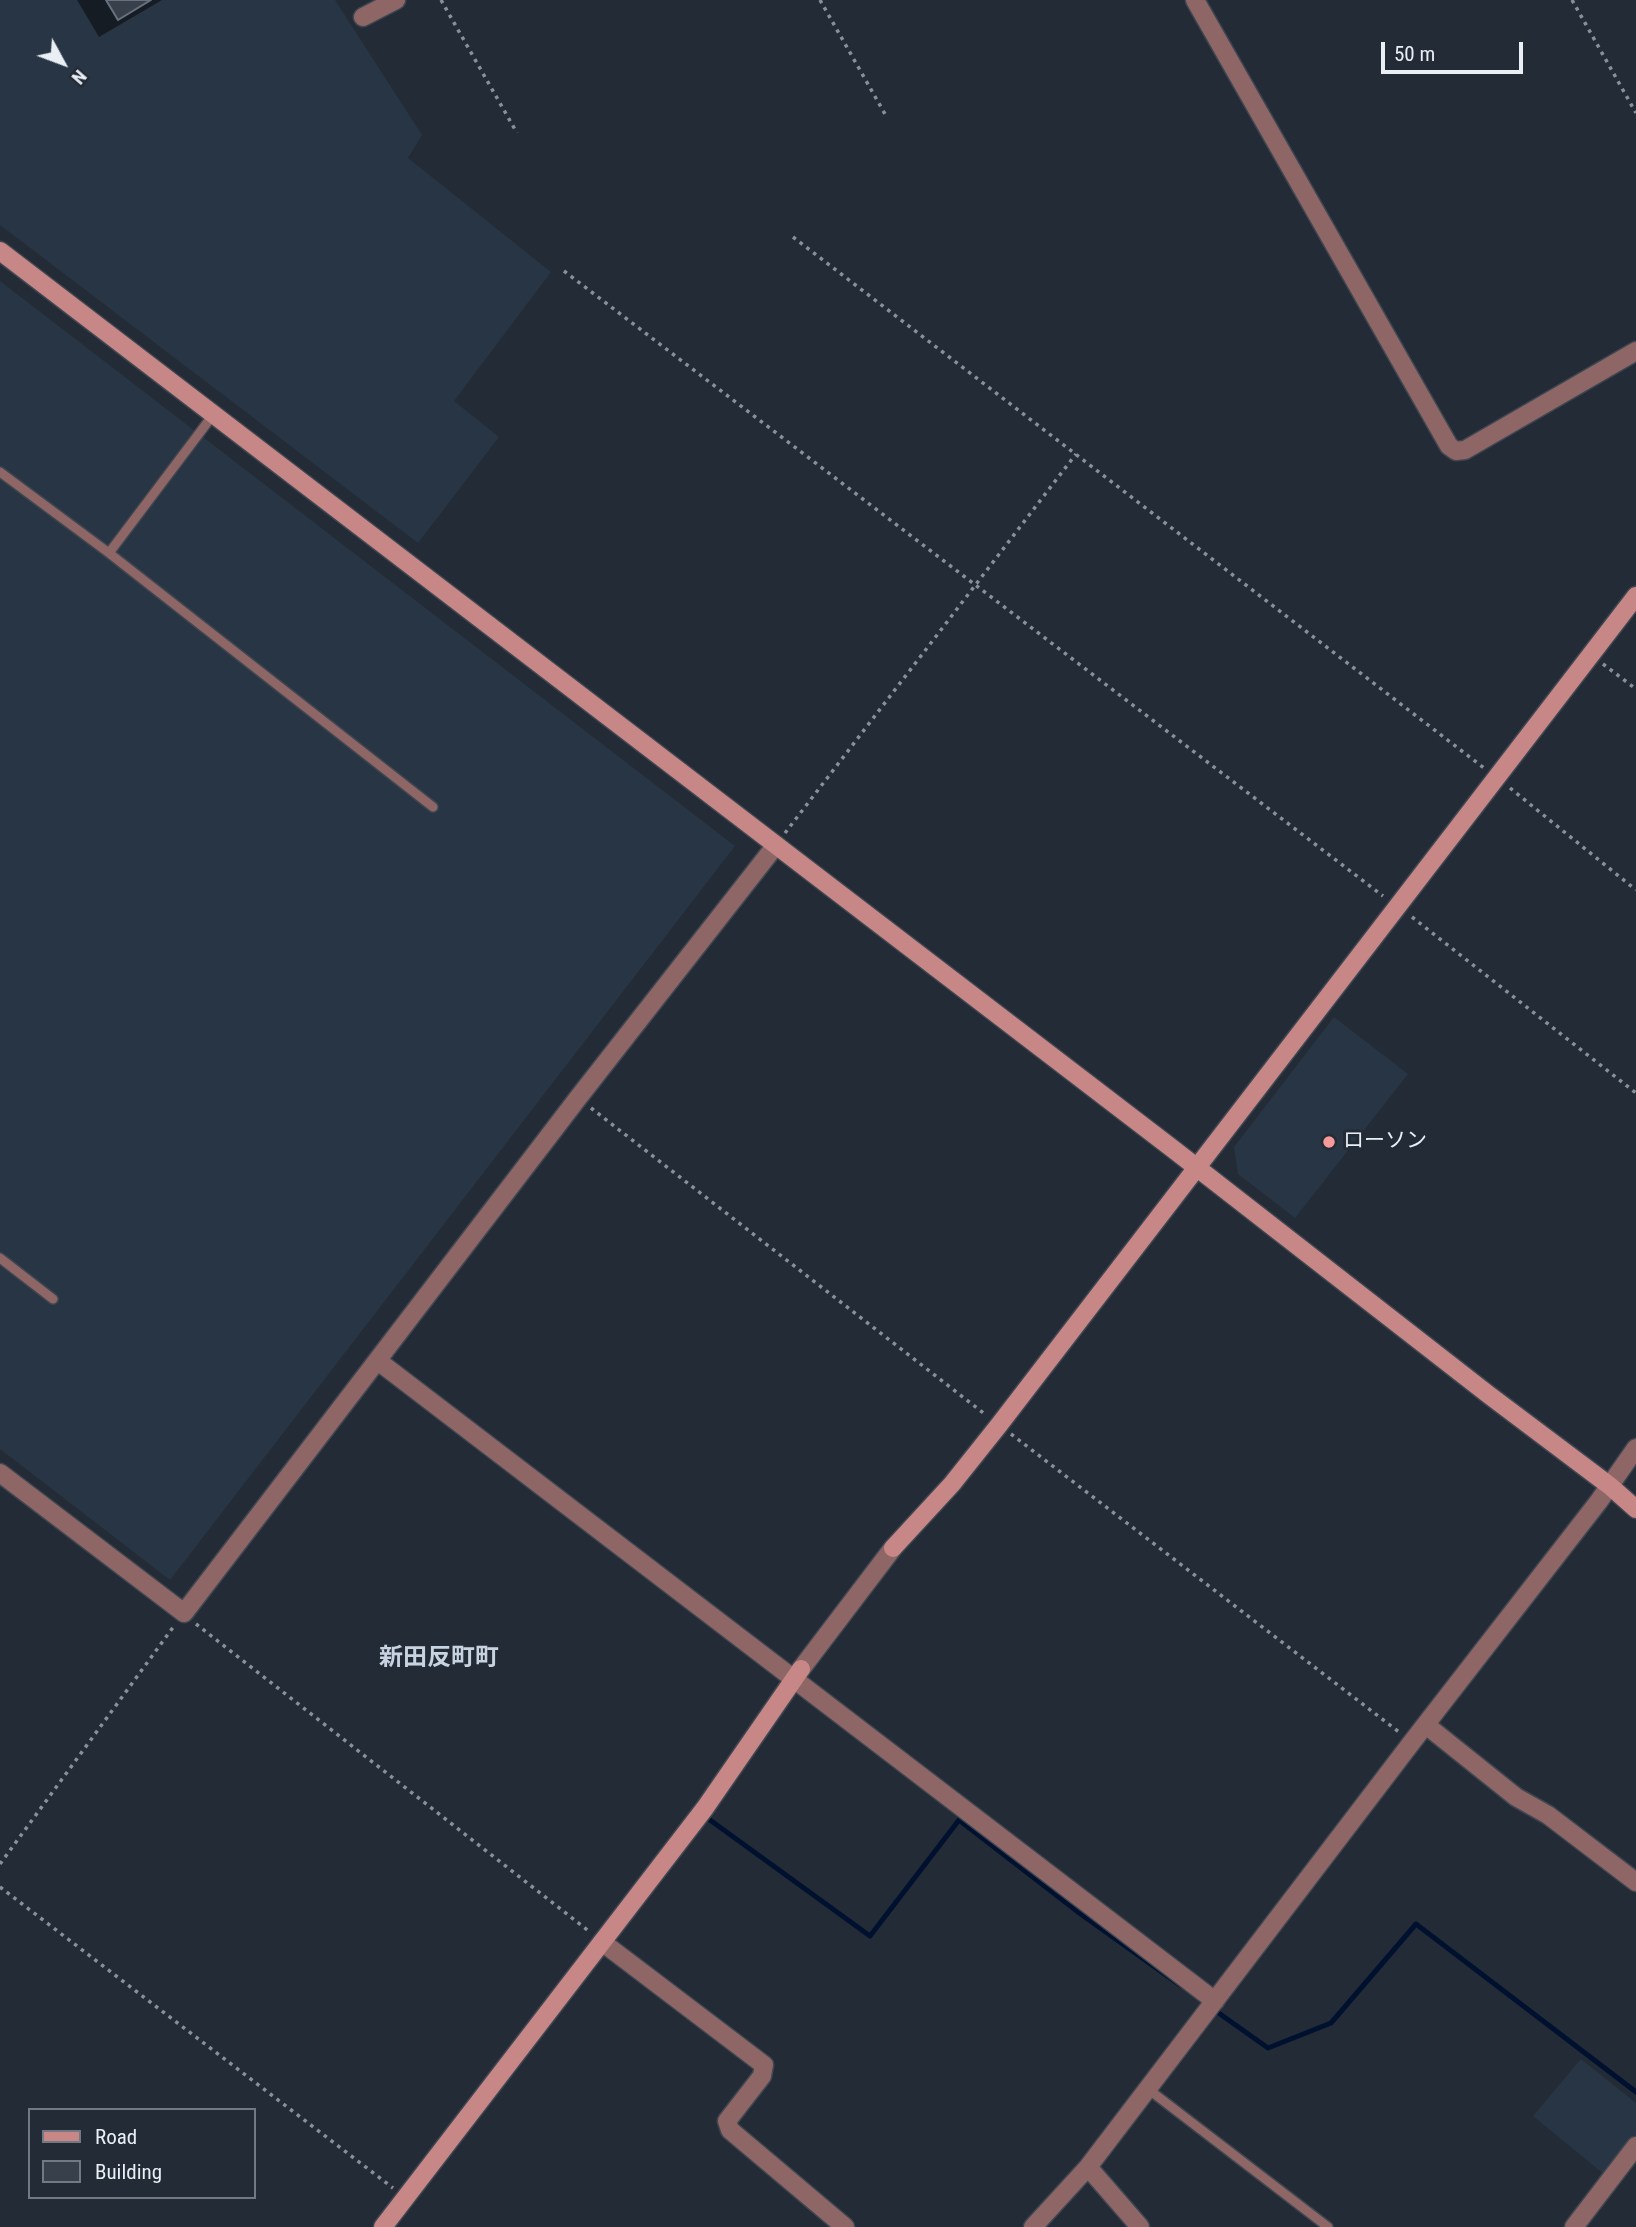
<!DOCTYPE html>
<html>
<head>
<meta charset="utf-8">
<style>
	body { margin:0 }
	#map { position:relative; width:1636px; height:2227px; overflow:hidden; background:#232b36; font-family:"Roboto Condensed",sans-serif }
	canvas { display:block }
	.legend { position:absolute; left:28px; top:2108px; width:228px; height:91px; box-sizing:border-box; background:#232b36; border:2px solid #727982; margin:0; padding:9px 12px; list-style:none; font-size:21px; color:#e9eff5 }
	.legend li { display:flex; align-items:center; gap:14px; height:35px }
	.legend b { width:35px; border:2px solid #727982 }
	.north { position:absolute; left:28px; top:28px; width:70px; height:70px; -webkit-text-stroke:5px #232b36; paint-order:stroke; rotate:131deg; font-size:19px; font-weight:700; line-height:28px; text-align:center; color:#e9eff5 }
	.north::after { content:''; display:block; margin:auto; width:24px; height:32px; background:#e9eff5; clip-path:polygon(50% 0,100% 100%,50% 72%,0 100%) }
	.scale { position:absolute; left:1381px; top:42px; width:142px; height:32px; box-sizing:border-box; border:4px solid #e9eff5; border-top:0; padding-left:9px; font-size:21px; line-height:24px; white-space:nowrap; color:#e9eff5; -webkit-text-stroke:5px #232b36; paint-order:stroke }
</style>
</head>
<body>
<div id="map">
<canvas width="1636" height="2227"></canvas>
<ul class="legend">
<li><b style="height:9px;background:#c68786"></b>Road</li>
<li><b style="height:19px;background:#37404b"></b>Building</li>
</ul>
<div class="north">N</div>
<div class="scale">50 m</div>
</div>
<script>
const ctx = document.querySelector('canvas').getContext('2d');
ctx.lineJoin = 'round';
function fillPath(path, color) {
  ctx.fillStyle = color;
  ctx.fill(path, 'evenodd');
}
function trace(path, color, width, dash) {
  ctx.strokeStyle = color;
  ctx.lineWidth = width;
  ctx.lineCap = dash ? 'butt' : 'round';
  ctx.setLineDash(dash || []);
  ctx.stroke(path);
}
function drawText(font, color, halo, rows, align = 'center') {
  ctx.font = font + ' "Roboto Condensed","Noto Sans JP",sans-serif';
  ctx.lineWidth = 6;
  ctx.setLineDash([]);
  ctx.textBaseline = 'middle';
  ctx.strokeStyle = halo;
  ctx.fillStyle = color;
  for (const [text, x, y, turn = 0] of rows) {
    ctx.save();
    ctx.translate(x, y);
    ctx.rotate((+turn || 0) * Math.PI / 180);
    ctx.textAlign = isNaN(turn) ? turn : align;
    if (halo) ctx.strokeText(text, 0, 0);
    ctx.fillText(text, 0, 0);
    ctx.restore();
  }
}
fillPath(new Path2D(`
	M0 0H335L422 135 408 158 551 272 454 401 499 437 418 543 0 225Z
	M0 281 735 846 170 1580 0 1449Z
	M1334 1017 1408 1074 1295 1218 1238 1174 1234 1147Z
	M1581 2059 1636 2103V2135L1605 2175 1533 2116Z`), '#283544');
fillPath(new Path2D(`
	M77 0H162L99 37Z`), '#0007');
trace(new Path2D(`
	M710 1820 870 1936 959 1820 1082 1915 1180 1985
	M1213 2009 1268 2048 1331 2023 1416 1924 1636 2092`), '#00112f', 5);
const building = new Path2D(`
	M106 0H151L118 20Z`);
fillPath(building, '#37404b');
trace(building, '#68727e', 2);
const lane = new Path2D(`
	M0 472 109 553 433 807
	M109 553 213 415
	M0 1258 53 1299
	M1148 2089 1328 2227`);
const street = new Path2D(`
	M1195 0 1449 446 1456 451 1465 450 1636 351
	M363 17 396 0
	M378 1361 1215 2001
	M0 1473 184 1613 578 1098 776 845
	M801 1669 893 1548
	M1426 1725 1516 1797 1548 1815 1636 1882
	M602 1942 764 2065 762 2076 727 2121 730 2130 845 2227
	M1088 2167 1140 2227
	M1033 2227 1088 2167 1412 1742 1599 1501 1636 1448
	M1574 2227 1636 2146`);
const secondary = new Path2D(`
	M0 251 1173 1149 1489 1395 1610 1486 1636 1509
	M893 1548 952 1484 999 1425 1636 596
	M383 2227 705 1808 801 1669`);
trace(lane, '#3f4651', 12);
trace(street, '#3f4651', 21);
trace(secondary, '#3f4651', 21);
trace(new Path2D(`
	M441 0 517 133
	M820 0 885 114
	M1572 0 1636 113
	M793 237 1484 768
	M564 271 1383 896
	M1603 664 1636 689
	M1510 788 1636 890
	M785 833 1076 454
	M1412 917 1636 1093
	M591 1108 986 1415
	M1011 1434 1399 1732
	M196 1624 590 1932
	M0 1864 174 1626
	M0 1887 393 2188`), '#899098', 3.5, [3.5, 5]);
trace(lane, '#8e6665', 9);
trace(street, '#8e6665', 18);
trace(secondary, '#c68786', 18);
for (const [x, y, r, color] of [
	[1329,1142,7,"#f59b9a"]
]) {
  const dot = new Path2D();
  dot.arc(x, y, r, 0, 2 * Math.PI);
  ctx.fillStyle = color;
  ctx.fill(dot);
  trace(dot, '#232b36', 2.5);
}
drawText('21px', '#e9eff5', '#232b36', [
	["ローソン",1343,1142]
], 'left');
drawText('bold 24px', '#c8d3e1', '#232b36', [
	["新田反町町",439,1659]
]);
</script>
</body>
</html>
